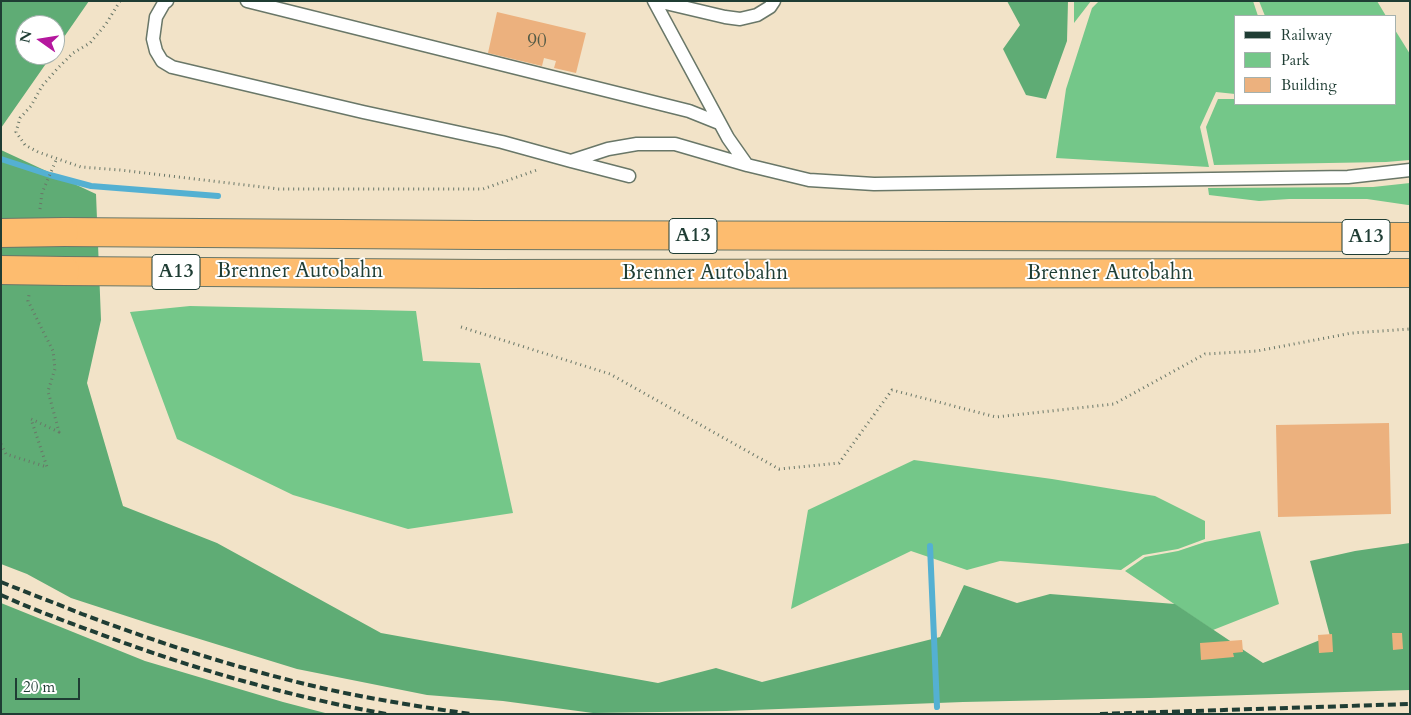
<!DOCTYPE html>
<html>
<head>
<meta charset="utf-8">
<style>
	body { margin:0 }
	#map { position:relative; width:1411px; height:715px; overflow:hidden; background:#f2e3c8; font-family:Cardo,serif }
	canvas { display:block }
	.frame { position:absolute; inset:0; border:2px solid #1f3d34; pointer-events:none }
	.legend { position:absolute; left:1234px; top:15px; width:162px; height:90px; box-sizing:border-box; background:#fff; border:1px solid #a5b1ae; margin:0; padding:6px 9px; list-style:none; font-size:15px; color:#1f3d34 }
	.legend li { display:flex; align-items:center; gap:10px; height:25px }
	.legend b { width:25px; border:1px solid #a5b1ae }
	.north { position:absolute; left:15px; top:15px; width:50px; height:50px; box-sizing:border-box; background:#fff; border:1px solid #a5b1ae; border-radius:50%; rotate:283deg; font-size:14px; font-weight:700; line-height:20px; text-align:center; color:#1f3d34 }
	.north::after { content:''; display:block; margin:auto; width:18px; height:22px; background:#b5179e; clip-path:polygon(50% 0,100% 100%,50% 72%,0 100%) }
	.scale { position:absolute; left:15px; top:678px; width:65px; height:22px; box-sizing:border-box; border:2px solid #1f3d34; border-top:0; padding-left:6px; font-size:15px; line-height:18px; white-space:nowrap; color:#1f3d34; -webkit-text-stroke:4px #fff; paint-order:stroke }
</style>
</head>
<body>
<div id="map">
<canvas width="1411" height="715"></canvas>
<div class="frame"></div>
<ul class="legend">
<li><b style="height:6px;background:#1f3d34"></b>Railway</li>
<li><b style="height:14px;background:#74c789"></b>Park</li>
<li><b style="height:14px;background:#ecb17e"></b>Building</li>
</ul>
<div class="north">N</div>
<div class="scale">20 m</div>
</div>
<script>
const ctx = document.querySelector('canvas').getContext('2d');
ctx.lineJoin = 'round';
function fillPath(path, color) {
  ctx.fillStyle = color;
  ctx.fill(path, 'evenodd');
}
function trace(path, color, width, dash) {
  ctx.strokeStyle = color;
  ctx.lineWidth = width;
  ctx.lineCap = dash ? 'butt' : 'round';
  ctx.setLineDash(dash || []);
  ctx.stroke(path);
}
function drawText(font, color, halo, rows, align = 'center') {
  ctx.font = font + ' Cardo,serif';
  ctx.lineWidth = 4;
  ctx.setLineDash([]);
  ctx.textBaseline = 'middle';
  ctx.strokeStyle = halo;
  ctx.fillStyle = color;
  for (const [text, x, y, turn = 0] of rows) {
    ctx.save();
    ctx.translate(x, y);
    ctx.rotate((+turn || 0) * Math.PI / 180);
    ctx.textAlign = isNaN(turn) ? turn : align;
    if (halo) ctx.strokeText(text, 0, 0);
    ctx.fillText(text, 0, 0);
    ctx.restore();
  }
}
fillPath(new Path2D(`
	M1074 1H1091L1074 23Z
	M1099 1H1253L1258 16H1235V94L1216 92 1200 127 1209 167 1056 158 1066 89 1092 8Z
	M1259 1H1377L1386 16H1265Z
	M1395 30 1410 54V160L1386 162 1214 165 1206 127 1218 99H1235V104H1395Z
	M1410 183V205H1408L1367 199H1289L1259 201 1209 195 1208 188 1373 187Z
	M190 306 416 311 423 361 480 363 513 513 408 529 293 495 177 439 130 312Z
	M914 460 1052 479 1155 496 1205 521V539L1178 549 1143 555 1121 570 1000 561 967 570 911 551 791 609 808 510Z
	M1260 531 1279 604 1213 630 1125 571 1145 557 1178 551 1205 542Z`), '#74c789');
fillPath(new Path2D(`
	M1 1H89L55 50V25H25V55H52L1 128Z
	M1007 1H1068L1067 41 1046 99 1026 95 1003 49 1020 25Z
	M1 150 96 194 101 320 87 383 123 506 217 543 381 633 658 683 716 668 762 682 940 637 964 585 1017 603 1050 594 1175 604 1263 663 1330 636 1310 561 1355 551 1410 543V690L1149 698 963 702 726 711 593 713 503 701 427 695 297 669 154 625 71 598 27 574 1 564Z
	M1 603 145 661 283 702 329 714H1Z`), '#5fac75');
trace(new Path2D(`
	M1 159 50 175 91 186 218 196
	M930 546 937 707`), '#54b0d2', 6);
fillPath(new Path2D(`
	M497 12 586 33 576 73 554 68 556 61 544 58 542 66 488 53Z
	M1389 423 1391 514 1278 517 1276 425Z
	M1392 633H1402L1403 649 1393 650Z
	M1332 634 1333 652 1319 653 1318 635Z
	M1242 640 1243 652 1233 653 1234 657 1201 660 1200 643Z`), '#ecb17e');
const lane = new Path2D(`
	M167 1 164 3 156 17 153 39 156 51 162 61 172 67 363 112 502 142 571 161 608 149 637 144H675L747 165
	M247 1 689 111 719 123
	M654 1 728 138 747 165 809 180 874 184 1348 177 1410 170
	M657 1 725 17 740 19 757 15 770 7 774 1
	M571 161 629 176`);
const highway = new Path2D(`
	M64 232 477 235 1410 237
	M65 271 484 274 1410 273`);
trace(lane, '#697768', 15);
trace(highway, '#697768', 30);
trace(new Path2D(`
	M120 1 106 24 90 43 73 53 57 69 42 86 31 106 20 118 16 132 25 145 38 152 81 167 120 170 279 189H483L537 170
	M40 209 42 193 57 158
	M461 327 610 374 779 469 839 463 892 390 996 417 1114 404 1205 354 1257 351 1352 333 1410 329
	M1 444 6 454 47 467 31 419 59 432 48 391 55 369 53 351 28 301 29 295`), '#697768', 3, [1, 4]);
trace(lane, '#fff', 12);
trace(highway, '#fdbc6f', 28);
trace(new Path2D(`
	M1 582C28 593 55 603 82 614 167 646 252 673 340 692 384 701 428 708 471 714
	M1 595C34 610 67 622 100 634 194 669 287 696 386 714
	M1100 714 1410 704`), '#1f3d34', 4, [8, 4]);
const highwayBridge = new Path2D(`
	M1 233 64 232
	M1 270 65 271`);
trace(highwayBridge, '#697768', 30, []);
trace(highwayBridge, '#fdbc6f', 28);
drawText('19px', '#525a46', null, [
	["90",537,43]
]);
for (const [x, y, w] of [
	[693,236,48],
	[1366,237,48],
	[176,272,48]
]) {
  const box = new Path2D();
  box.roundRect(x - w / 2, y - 17.5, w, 35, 4);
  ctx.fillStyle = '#fff';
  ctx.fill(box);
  trace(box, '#1f3d34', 1);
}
drawText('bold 20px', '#1f3d34', null, [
	["A13",693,236],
	["A13",1366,237],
	["A13",176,272]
]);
drawText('21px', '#1f3d34', '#fff', [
	["Brenner Autobahn",300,272],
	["Brenner Autobahn",705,274],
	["Brenner Autobahn",1110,274]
]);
</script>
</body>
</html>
